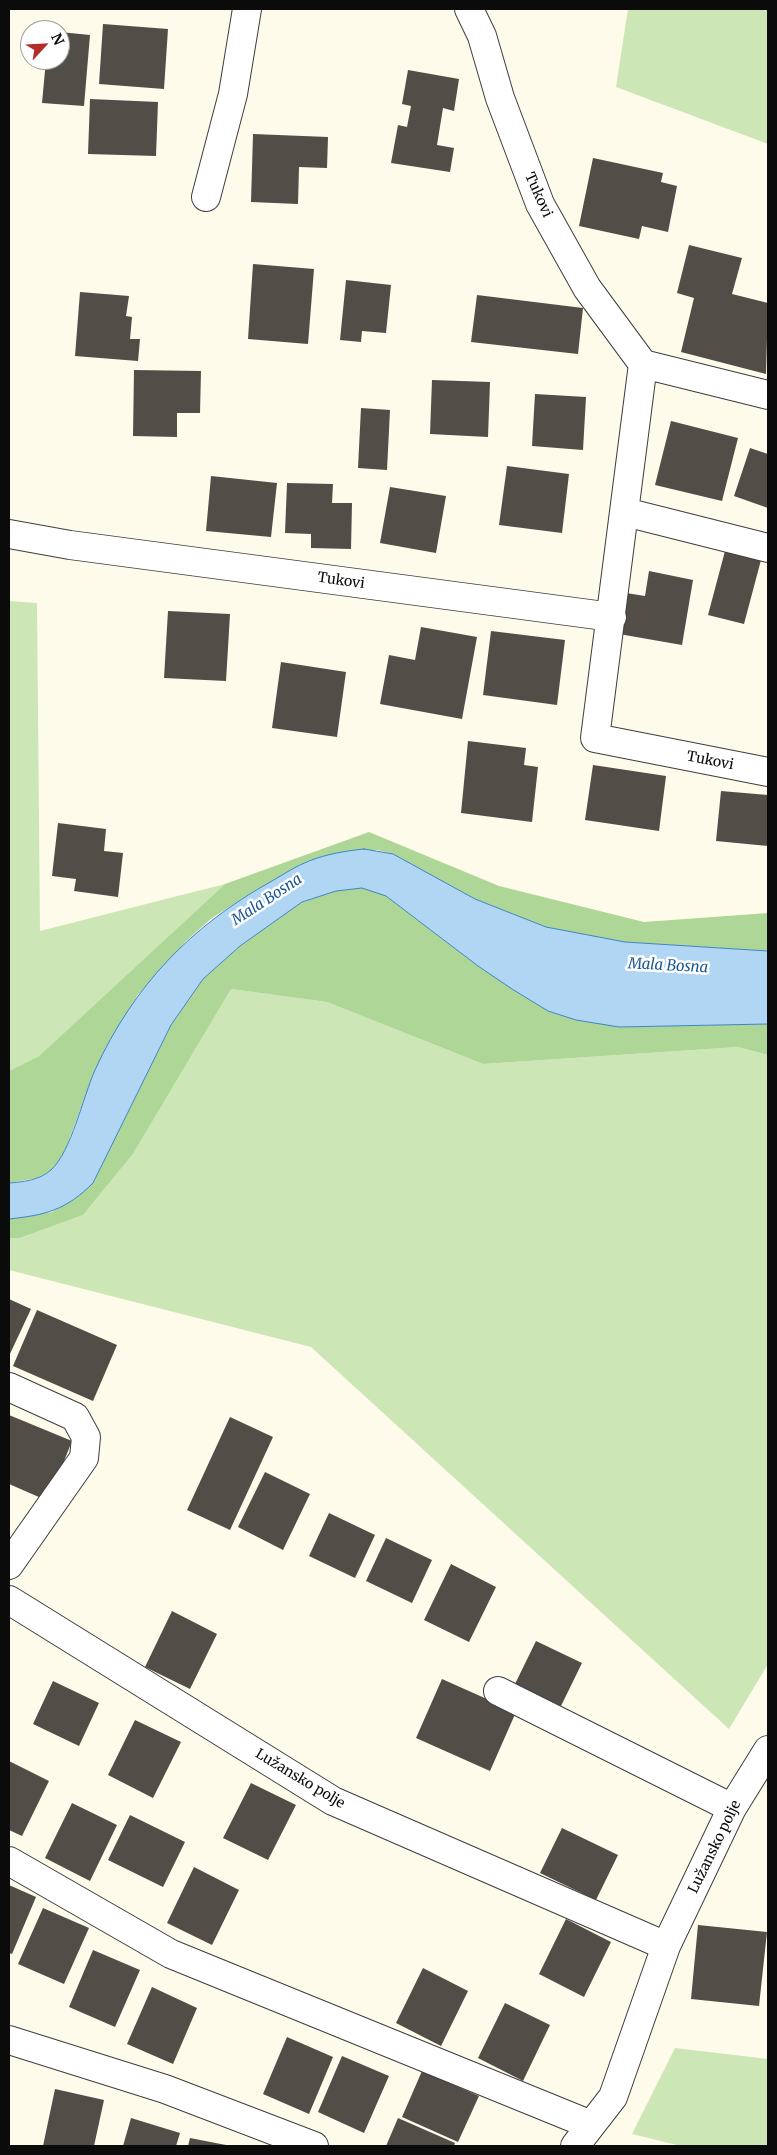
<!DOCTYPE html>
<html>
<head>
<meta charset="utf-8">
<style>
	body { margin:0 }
	#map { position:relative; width:777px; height:2155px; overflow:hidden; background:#fefbea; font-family:Merriweather,serif }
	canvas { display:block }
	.frame { position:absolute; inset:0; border:10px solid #0b0b0b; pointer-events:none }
	.north { position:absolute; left:20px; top:20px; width:50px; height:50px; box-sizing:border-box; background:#fff; border:1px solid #9d9d9d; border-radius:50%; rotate:65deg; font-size:14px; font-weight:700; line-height:20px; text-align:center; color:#0b0b0b }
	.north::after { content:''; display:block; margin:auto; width:18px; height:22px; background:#b42d2a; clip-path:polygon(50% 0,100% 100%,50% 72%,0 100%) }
</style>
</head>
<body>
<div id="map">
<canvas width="777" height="2155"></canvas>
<div class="frame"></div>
<div class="north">N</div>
</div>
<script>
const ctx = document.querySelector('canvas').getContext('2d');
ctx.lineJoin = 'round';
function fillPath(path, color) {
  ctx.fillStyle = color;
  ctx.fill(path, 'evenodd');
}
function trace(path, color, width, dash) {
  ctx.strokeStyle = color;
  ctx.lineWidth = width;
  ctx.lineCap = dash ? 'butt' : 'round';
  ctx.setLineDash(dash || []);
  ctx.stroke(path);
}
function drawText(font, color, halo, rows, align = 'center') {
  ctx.font = font + ' Merriweather,serif';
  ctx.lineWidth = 5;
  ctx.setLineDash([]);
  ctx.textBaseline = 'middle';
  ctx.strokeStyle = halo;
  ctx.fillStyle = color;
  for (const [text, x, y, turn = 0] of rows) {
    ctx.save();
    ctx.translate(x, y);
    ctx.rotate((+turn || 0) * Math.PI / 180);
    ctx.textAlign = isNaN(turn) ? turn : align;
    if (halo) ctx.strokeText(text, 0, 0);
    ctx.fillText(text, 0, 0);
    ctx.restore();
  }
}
fillPath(new Path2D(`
	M628 9H768V144L616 87Z
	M9 601 37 603 40 931 225 884 39 1056 9 1071Z
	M231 989 327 1002 483 1064 738 1047 768 1055V1664L729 1729 311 1347 9 1270V1238H20L83 1215 133 1154Z
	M675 2048 768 2059V2146H681L632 2134Z`), '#cce6b6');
fillPath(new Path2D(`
	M369 832 499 886 644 922 768 913V951L625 942 546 927 475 899 393 854 377 850 308 861 256 890 212 918 186 941 137 996 95 1070 63 1156 51 1171 37 1178 9 1183V1071L39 1056 225 884Z
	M362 888 386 896 478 966 548 1011 576 1020 619 1027 768 1024V1055L738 1047 483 1064 327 1002 231 989 133 1154 83 1215 20 1238H9V1219L52 1212 93 1183 171 1025 203 979 240 946 302 902 336 891Z`), '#aed696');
const water = new Path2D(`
	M364 849 393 854 475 899 546 927 625 942 768 951V1024L619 1027 576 1020 548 1011 512 989 478 966 386 896 362 888 336 891 302 902 240 946 203 979 171 1025 93 1183C66 1210 46 1215 9 1219V1183C23 1182 40 1180 51 1170 71 1152 83 1097 95 1070 134 985 191 926 272 881 284 874 296 866 309 861 327 854 345 851 364 849Z`);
fillPath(water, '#b1d6f3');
trace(water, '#3b85c7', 1);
fillPath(new Path2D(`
	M103 24 168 29 164 89 99 84Z
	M60 32 90 35 84 106 42 103 46 60H60Z
	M408 70 459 79 454 111 443 108 437 145 454 148 450 172 391 163 398 125 407 127 411 106 402 104Z
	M90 99 158 102 156 156 88 154Z
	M253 134 328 137 327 168 299 167 298 204 251 202Z
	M593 158 663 173 661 182 677 186 668 232 642 226 639 239 579 226Z
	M689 245 742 258 732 294 768 303 766 374 681 352 694 298 677 293Z
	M253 264 314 269 308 344 248 339Z
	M346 280 391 285 386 333 362 331 361 342 340 340Z
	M80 292 129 296 126 316 132 317 130 339H140L138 361 75 356Z
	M477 295 583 308 578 354 471 342Z
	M134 370 201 371 200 413H177V437L133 436Z
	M432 380 490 382 488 437 430 434Z
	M535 394 586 397 583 450 532 446Z
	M361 408 390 410 387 470 358 468Z
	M671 421 738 438 722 501 655 485Z
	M750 448 768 454V508L734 496Z
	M507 466 569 474 562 533 499 525Z
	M211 476 277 483 271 537 206 531Z
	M287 483 333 484 332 503H352L351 549 311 548V534L285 533Z
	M390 487 446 496 436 553 380 543Z
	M725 551 761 560 744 624 708 615Z
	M649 571 693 580 682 645 619 634 626 593 645 596Z
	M168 611 230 614 226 681 164 678Z
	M421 627 477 637 462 719 380 704 389 655 415 660Z
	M491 631 565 640 557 705 483 695Z
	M281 662 346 672 337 737 272 728Z
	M468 741 526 748 524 765 538 767 532 822 461 813Z
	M593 765 666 776 659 831 585 820Z
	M721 791 768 795V846L716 841Z
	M58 823 106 829 104 851 123 853 118 897 74 891 76 879 52 876Z
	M9 1299 31 1309 9 1356Z
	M37 1310 117 1345 93 1401 13 1366Z
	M9 1415 72 1441 48 1501 9 1484Z
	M230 1417 273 1437 230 1530 187 1510Z
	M265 1472 310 1494 283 1550 238 1527Z
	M329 1513 375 1535 355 1578 309 1556Z
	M386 1538 432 1560 412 1603 366 1581Z
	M451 1564 496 1587 469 1642 424 1620Z
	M172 1611 217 1634 190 1689 145 1667Z
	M536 1641 582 1663 561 1706 515 1684Z
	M442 1679 516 1712 490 1771 416 1738Z
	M53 1681 99 1703 79 1746 33 1724Z
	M135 1720 181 1742 153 1798 108 1775Z
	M9 1761 49 1781 22 1836 9 1830Z
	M251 1783 296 1805 268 1860 223 1838Z
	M72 1803 117 1825 90 1881 45 1858Z
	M130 1815 185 1842 163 1887 108 1860Z
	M562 1828 618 1855 596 1900 540 1873Z
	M194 1867 239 1890 212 1945 167 1923Z
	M9 1885 36 1897 12 1954 9 1953Z
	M43 1908 89 1928 64 1984 18 1964Z
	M566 1919 611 1942 584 1997 539 1974Z
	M698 1925 767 1932 759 2006 691 1999Z
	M93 1950 140 1970 115 2027 69 2007Z
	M423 1968 468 1991 441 2046 396 2023Z
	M152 1987 197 2008 173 2064 127 2044Z
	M505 2003 550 2025 523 2081 478 2058Z
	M287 2037 333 2057 309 2114 263 2094Z
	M342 2056 389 2076 364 2133 318 2112Z
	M422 2071 479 2096 458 2142 402 2117Z
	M55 2089 104 2100 94 2146H43Z
	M131 2118 180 2133 176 2146H123Z
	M398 2118 455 2143 454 2146H386Z
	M190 2138 226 2145V2146H188Z`), '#534d48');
const minor = new Path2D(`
	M469 9 482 36 500 98 540 204 587 288 643 364 595 738 768 772
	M206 197 233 94 247 9
	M643 364 768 395
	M625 512 768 548
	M9 534 70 545 612 617
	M9 1387 75 1417 86 1437 84 1458 9 1565
	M9 1600 333 1801 666 1946
	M498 1691 732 1808
	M9 1861 171 1954 591 2125
	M9 2040 165 2089 314 2146
	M575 2146 613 2097 666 1946 732 1808 768 1750`);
trace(minor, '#3e3e3e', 30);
trace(minor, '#fff', 28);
drawText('14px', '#0b0b0b', '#fff', [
	["Tukovi",538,195,66],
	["Tukovi",341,581,8],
	["Tukovi",710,761,11],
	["Lužansko polje",300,1779,31],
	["Lužansko polje",715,1847,-64]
]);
drawText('italic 15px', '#1b5896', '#fff', [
	["Mala Bosna",267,900,-33],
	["Mala Bosna",668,966,3]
]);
</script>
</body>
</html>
